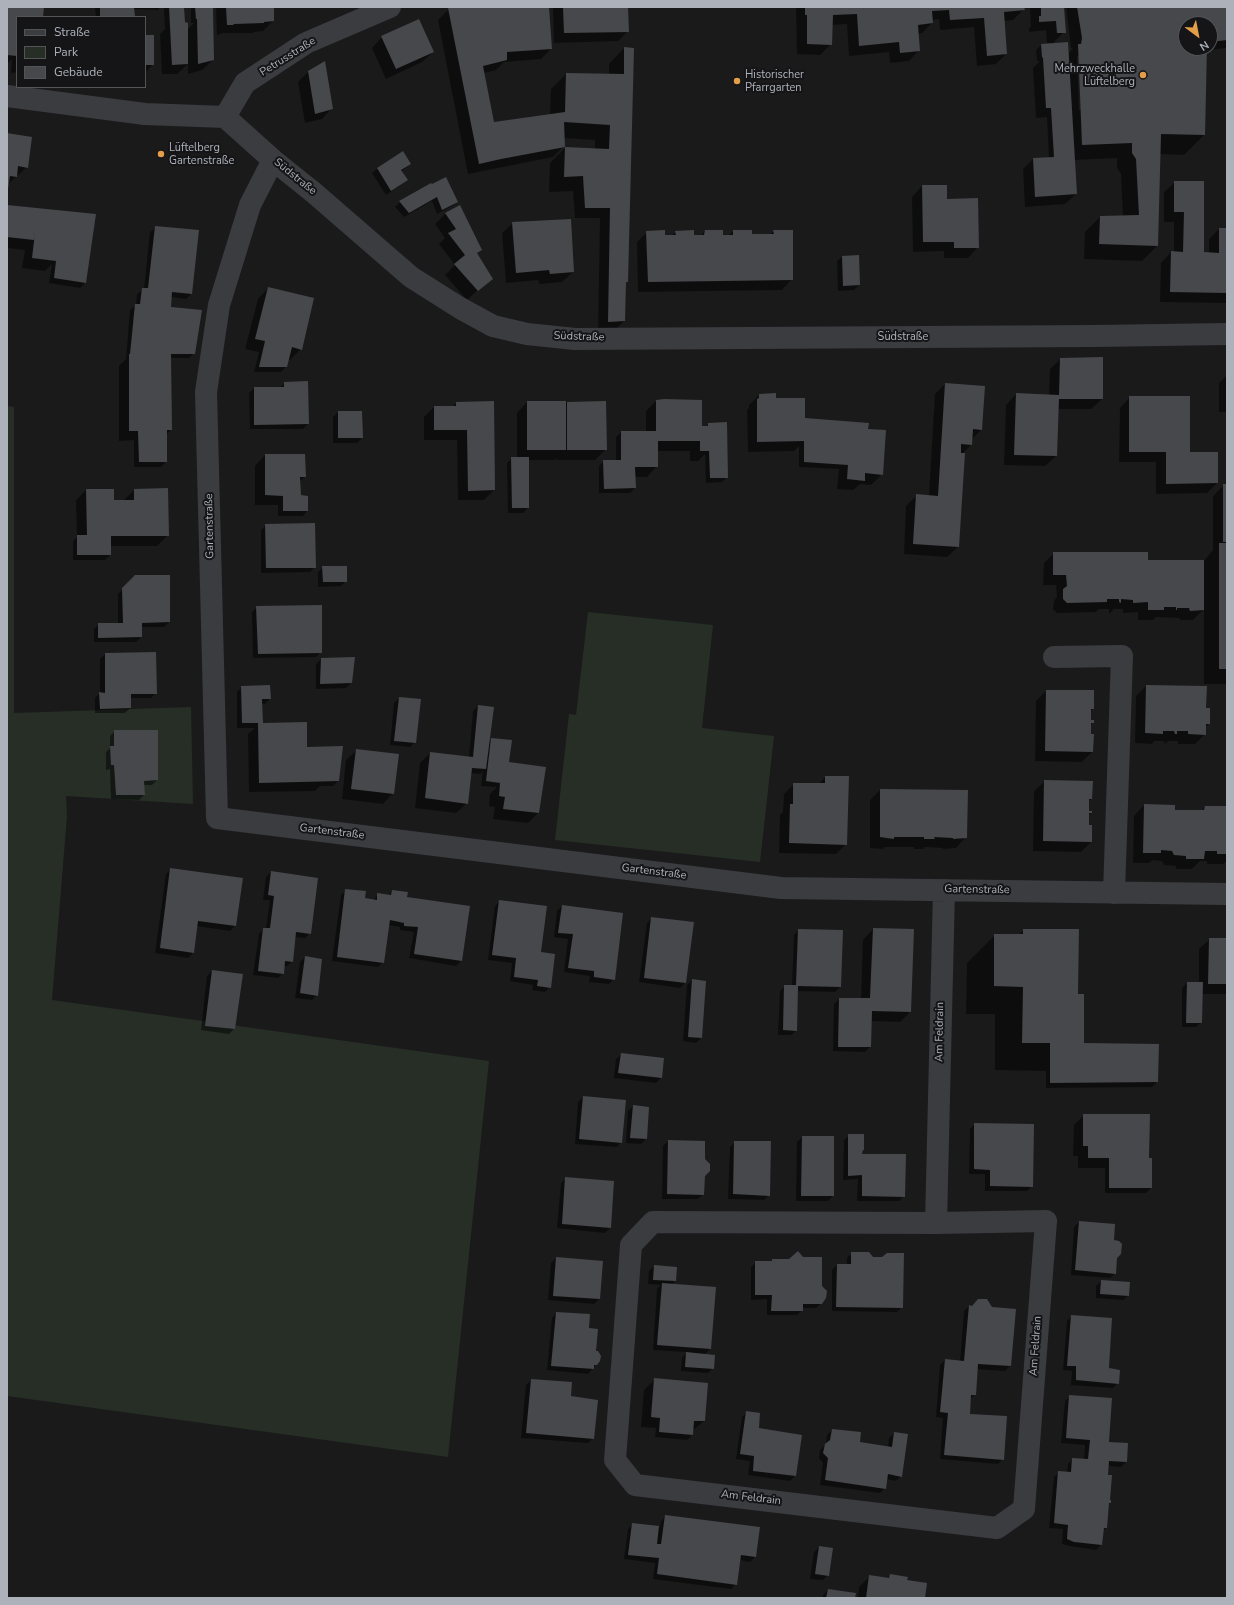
<!DOCTYPE html>
<html>
<head>
<meta charset="utf-8">
<style>
	body { margin:0 }
	#map { position:relative; width:1234px; height:1605px; overflow:hidden; background:#1a1a1b; font-family:"Nunito Sans",sans-serif }
	canvas { display:block }
	.frame { position:absolute; inset:0; border:8px solid #adb2ba; pointer-events:none }
	.legend { position:absolute; left:16px; top:16px; width:130px; height:72px; box-sizing:border-box; background:#151517; border:1px solid #525458; margin:0; padding:5px 7px; list-style:none; font-size:12px; color:#adb2ba }
	.legend li { display:flex; align-items:center; gap:8px; height:20px }
	.legend b { width:20px; border:1px solid #525458 }
	.north { position:absolute; left:1178px; top:16px; width:40px; height:40px; box-sizing:border-box; background:#151517; border:1px solid #525458; border-radius:50%; rotate:148deg; font-size:11px; font-weight:700; line-height:16px; text-align:center; color:#adb2ba }
	.north::after { content:''; display:block; margin:auto; width:14px; height:18px; background:#e39e4a; clip-path:polygon(50% 0,100% 100%,50% 72%,0 100%) }
</style>
</head>
<body>
<div id="map">
<canvas width="1234" height="1605"></canvas>
<div class="frame"></div>
<ul class="legend">
<li><b style="height:5px;background:#3b3c40"></b>Straße</li>
<li><b style="height:11px;background:#262e26"></b>Park</li>
<li><b style="height:11px;background:#47484b"></b>Gebäude</li>
</ul>
<div class="north">N</div>
</div>
<script>
const ctx = document.querySelector('canvas').getContext('2d');
ctx.lineJoin = 'round';
function fillPath(path, color) {
  ctx.fillStyle = color;
  ctx.fill(path, 'evenodd');
}
function trace(path, color, width, dash) {
  ctx.strokeStyle = color;
  ctx.lineWidth = width;
  ctx.lineCap = dash ? 'butt' : 'round';
  ctx.setLineDash(dash || []);
  ctx.stroke(path);
}
function drawText(font, color, halo, rows, align = 'center') {
  ctx.font = font + ' "Nunito Sans",sans-serif';
  ctx.lineWidth = 4;
  ctx.setLineDash([]);
  ctx.textBaseline = 'middle';
  ctx.strokeStyle = halo;
  ctx.fillStyle = color;
  for (const [text, x, y, turn = 0] of rows) {
    ctx.save();
    ctx.translate(x, y);
    ctx.rotate((+turn || 0) * Math.PI / 180);
    ctx.textAlign = isNaN(turn) ? turn : align;
    if (halo) ctx.strokeText(text, 0, 0);
    ctx.fillText(text, 0, 0);
    ctx.restore();
  }
}
fillPath(new Path2D(`
	M7 406 14 407V713L191 707 193 804 66 796 67 816 52 1000 489 1061 448 1457 7 1396Z
	M588 612 713 625 702 728 774 736 760 862 555 840 569 714 576 715Z`), '#262e26');
fillPath(new Path2D(`
	M7 7H43L42 17H17V72L11 73 12 59 7 64Z
	M95 7H160L158 10 133 9 134 17H96Z
	M164 7H183L184 22 187 30 194 23H191V9L192 7H212L213 60 202 70 188 74V64L177 74H162L160 34 165 29Z
	M216 7H272L273 21 263 31 254 32 253 33H223L217 35Z
	M456 7H548L551 49 541 59 504 62 496 70 484 73 493 123 550 115 551 89 566 74H609V64L624 48 627 281 625 283 624 321 614 331 598 332 600 218H575L573 191 549 192 550 163 565 148 595 149V140L564 138V146L553 157 468 174 438 20 449 9Z
	M553 7H627L628 31 618 41 554 43Z
	M796 7H1023L1024 9 1013 20 1004 21 1006 54 996 64 977 66 974 27 940 30 939 19 932 20V23L922 33 918 34 919 50 909 61 890 63 889 52 849 56 847 24 831 25V44L820 55 797 54Z
	M1030 7H1063L1064 32 1052 44V43H1047L1046 30 1029 32V28L1031 26Z
	M1066 7H1227V80V48L1207 50 1204 135 1184 155 1160 154 1157 246 1142 261 1084 259 1085 232 1100 217H1123L1121 174 1117 168V158L1074 160 1076 194 1065 204 1025 207 1023 169 1033 159 1049 158 1047 117 1036 118 1033 68 1040 61H1037L1036 50 1041 45 1068 54 1073 48H1071ZM1186 24H1210V48H1186ZM1077 56H1079L1081 110H1079Z
	M145 36 153 64 145 73Z
	M382 37 433 52 422 62 386 79 372 48Z
	M308 72 332 108 322 119 305 123 298 82Z
	M7 134 31 137 27 167 8 184 7 189Z
	M403 153 410 164 401 172 406 180 401 185 386 195 372 173 377 169Z
	M1175 182 1203 253H1209V239L1219 229H1227V303L1160 302 1161 263 1171 252H1174V222H1164V192Z
	M431 184 457 202 452 206 437 214 432 201 404 217 395 207 400 202Z
	M922 186 978 247 968 258H944V251L913 252 912 197Z
	M7 206 64 212 85 283 80 288 49 283 52 264 45 271 22 268 25 250 7 248Z
	M459 206 481 250 476 254 491 278 467 300 445 275 455 265 439 244 445 238 435 224 445 214Z
	M513 223 573 272 562 282 540 284 538 280 506 283 502 233Z
	M155 228 191 294 186 299 171 297 170 308 194 353 189 358H170L171 430 166 435V462L161 467H134V440L119 441V366L126 359 130 310 136 305 137 294 144 289 150 232Z
	M705 231 722 236H728L733 231 751 235H769L774 231 792 279 782 290 638 292 637 242 647 232 664 236H671L676 232 693 236H700Z
	M842 257 859 285 854 290 838 291 837 261Z
	M268 288 301 349 290 360 288 359 286 367 281 372H254L259 352 245 349 258 299Z
	M1061 359 1102 399 1091 409H1058L1056 456 1045 466 1004 465 1006 405 1016 394 1049 396 1050 369Z
	M1227 375V412H1219V383Z
	M285 383 308 424 303 429H250L249 393 254 388H279Z
	M945 384 981 430 971 440V445L962 454 958 547 947 557 904 554 906 506 917 495 929 496 935 394Z
	M759 395 775 399 804 419 867 430 882 474 871 485 860 484 853 490 837 489 839 469 799 467V446L794 451 748 452 747 410 749 408V405Z
	M1130 397 1217 483 1207 493 1156 494V462H1119L1120 408Z
	M656 401 701 427H705L709 424 727 477 722 482 706 483 705 454 698 461H690V451H657V466L647 477H635V488L630 493H599V466L604 461H616V437L621 432H646V411Z
	M527 402H605L606 449 595 460H557V458L555 460H528V508L523 513H508L507 463 512 458H517V413Z
	M456 403 494 490 484 500H458L457 440H424V417L434 407H452Z
	M338 412 362 438 357 443H333V417Z
	M265 455 305 477 299 482 300 495 307 511 303 516H278V505H255V466Z
	M1224 485H1227V684H1204V609L1193 620H1180L1179 618 1156 617 1153 620H1138V612L1123 613V609H1114L1109 614V609H1099L1096 612 1057 613 1053 609 1054 601 1057 597 1056 585H1043L1044 563 1054 553 1147 561H1204L1213 550V496Z
	M86 490 113 501H123L134 490 168 535 157 546H110V555L105 560H73V541L77 537 76 500Z
	M266 525 315 567 310 572 261 573V530Z
	M323 567 346 581 341 586 318 587V572Z
	M136 576 169 622 164 627H141V637L136 642H94V629L99 624H118V594Z
	M257 607 321 652 316 657 253 658 252 612Z
	M105 654 156 693 151 698H130V708L125 713H95V698L100 693V659Z
	M354 658 351 683 346 688 316 689V664L321 659Z
	M1146 686 1205 709 1209 724 1205 727V734L1195 744H1178V741H1168L1165 744 1164 741H1154L1152 744 1135 743 1136 696Z
	M242 687 270 699 265 704H261L262 724 306 748 338 781 333 786H320L315 791 249 792 248 734 255 728H237V692Z
	M1046 691 1093 709 1090 712V721L1093 722 1090 725 1092 752 1082 762 1035 761 1036 701Z
	M399 698 415 742 410 747 390 745 394 703Z
	M478 706 489 742 492 739 508 765 545 768 538 813 528 823 493 819 495 807 489 806 490 794 497 787 481 786 483 771 480 774 470 773 467 803 456 813 415 808 420 763 430 753 469 757 473 711Z
	M115 731 157 780 152 785H144V795L139 800 111 799 110 769 106 770V752L110 748V736Z
	M357 750 393 793 383 804 342 799 346 760Z
	M825 777 846 844 836 854 779 853 780 815 783 812 784 794 794 784H819Z
	M1045 781 1091 799 1088 802V812L1091 813 1088 816 1091 842 1081 852 1033 851 1034 791Z
	M880 790 966 837 956 848 943 849V848L925 847 923 849H914V847H885L883 849 870 848V800Z
	M1144 805 1174 811H1201L1205 807H1227V861L1223 864H1207V861H1200L1192 869H1176V866L1164 865 1162 861 1153 860 1149 863H1133L1134 816Z
	M171 869 235 926 230 931 196 926 193 953 188 958 155 953 166 874Z
	M271 872 310 933 305 938 295 937 292 962 287 966H284L283 973 278 978 253 975 259 934 263 929H266L270 900H263L266 877Z
	M346 890 364 899 373 901 378 894 388 896 392 891 406 898 461 961 456 966 409 958 414 932 400 930V927L388 925 383 962 378 967 332 961 341 895Z
	M500 901 540 953 550 987 545 992 532 990 533 985 510 981 512 963 488 960 495 906Z
	M562 906 614 979 609 984 589 982 590 976 564 972 568 939 554 937 557 911Z
	M652 918 685 983 680 988 639 982 647 923Z
	M873 929 910 1012 900 1022 871 1021 870 1047 865 1052 833 1051 834 1004 839 999H861L863 940Z
	M799 930 840 987 835 992 797 991 796 1031 791 1035H778L780 991 785 986H792L794 935Z
	M1024 930 1077 995 1083 1044 1157 1082 1152 1087 1046 1088V1071L995 1070V1014H966L967 963 995 935H1018Z
	M1210 939H1227V994H1202L1201 1022 1196 1027H1182V988L1187 983H1199V949Z
	M305 957 317 995 312 1000 295 998 300 962Z
	M212 971 234 1029 229 1034 201 1030 207 976Z
	M692 980 701 1038 696 1043 683 1041 687 985Z
	M621 1055 661 1078 656 1083 614 1078 616 1059Z
	M583 1097 621 1142 617 1147 575 1144 578 1102Z
	M633 1106 648 1108 646 1139 641 1144 626 1143 628 1111Z
	M1084 1115 1147 1159H1151V1188L1146 1193H1105V1168H1078V1156H1073L1074 1125Z
	M975 1124 1032 1186 1027 1191H985V1174H969L970 1129Z
	M849 1135 861 1155 904 1196 899 1201H857L858 1179 843 1180 844 1140Z
	M802 1137 833 1196 828 1201H796L797 1142Z
	M668 1141 704 1159 703 1194 698 1199H662L663 1146Z
	M735 1142 769 1195 764 1200 728 1199 730 1147Z
	M566 1178 613 1182 610 1228 605 1233 557 1228 561 1183Z
	M1079 1222 1113 1241 1115 1273 1110 1278 1071 1275 1074 1227Z
	M852 1253 902 1307 897 1312 832 1311V1270L837 1265H847V1258Z
	M556 1258 602 1262 599 1299 594 1304 548 1300 551 1263Z
	M772 1260 821 1303 816 1308H802V1310L797 1315H767V1299L751 1300V1267L756 1262H770Z
	M654 1266 675 1281 672 1285 710 1349 704 1355 713 1368 708 1373 681 1371 682 1358 687 1352 653 1350 657 1289 661 1285 648 1284 649 1271Z
	M1101 1281 1128 1296 1123 1300 1096 1298V1286Z
	M969 1306 972 1307 1010 1366 1005 1371 976 1369 975 1394 970 1399 969 1415 1003 1459 998 1464 940 1459 943 1418 936 1417 940 1365 945 1360 960 1362 964 1311Z
	M556 1313 588 1329 595 1351 599 1361 588 1374 547 1370 552 1318Z
	M1072 1316 1118 1383 1113 1388 1071 1385 1072 1371 1063 1370 1067 1321Z
	M655 1379 707 1384 704 1421 692 1431V1435L687 1440 655 1437 656 1428 641 1427 644 1390Z
	M531 1380 570 1397 593 1438 588 1443 521 1438 526 1385Z
	M1070 1396 1126 1462 1121 1467 1108 1466 1107 1476 1109 1501H1110V1503L1108 1505 1106 1528 1103 1531 1101 1545 1096 1550 1069 1546 1062 1544 1063 1529 1049 1528 1054 1477 1059 1472 1067 1473 1068 1464 1073 1459 1084 1460 1085 1445 1061 1443 1065 1401Z
	M747 1412 758 1429 795 1476 790 1481 748 1475 750 1461 736 1459 742 1417Z
	M832 1430 859 1443 888 1447 889 1438 894 1433 907 1435 901 1476 896 1481 886 1479 885 1488 880 1493 820 1485 823 1463 819 1458 820 1450 826 1445 827 1435Z
	M666 1516 755 1557 750 1562 740 1560 736 1584 731 1589 653 1579 655 1563 624 1559 628 1529 633 1524 660 1527 661 1521Z
	M819 1547 828 1575 823 1580 810 1579 814 1552Z
	M890 1575 905 1581 924 1598H858L859 1587 870 1576 887 1579Z
	M828 1590 854 1598H823V1595Z`), '#0007');
fillPath(new Path2D(`
	M7 7H44L43 17H17V56L7 55Z
	M100 7H134L135 17H100Z
	M169 7H184L185 22 188 23V64L172 65Z
	M195 7H213L214 60 198 64 197 19H196Z
	M226 7H274V21L264 22V23L234 24 233 25H227Z
	M453 7H549L552 49 507 52V60L483 66 494 122 565 112 566 73 624 74V47L634 48 628 282H626L625 321 608 322 610 208H585L583 176 564 177 565 147 501 159 479 164 448 8ZM564 122 610 125 609 149 565 147Z
	M563 7H628L629 32 564 33Z
	M805 7H1024L1025 10 1004 12 1007 54 987 56 984 18 950 20 949 10 932 11 933 23 918 25 920 51 900 53 899 42 859 46 857 14 833 15 832 45 807 44V15H805Z
	M1041 7H1064L1066 33H1057L1056 21 1039 22V16H1041Z
	M1077 7H1227V40L1210 42V24H1186V48H1207L1205 135 1161 134 1158 246 1099 244 1100 216 1139 215 1136 159 1132 153V143L1082 145 1078 44H1081L1082 38Z
	M419 19 434 52 396 69 381 36Z
	M145 35H154V65H145Z
	M1068 42 1077 194 1035 197 1033 158 1054 157 1051 108H1046L1043 58 1042 57 1041 44Z
	M325 61 333 109 315 114 308 71Z
	M7 133 32 137 28 168 18 166 17 177 10 176 8 189Z
	M403 151 411 164 401 170 408 180 391 191 377 168Z
	M446 177 458 202 442 210 437 197 409 213 399 201 431 183 432 184Z
	M1174 181H1204V252L1219 253V228H1227V293L1170 292 1171 251 1183 252 1184 212H1174Z
	M922 185H947V199L978 198 979 248H954V242H923Z
	M7 205 96 214 86 283 54 278 56 261 32 258 35 233 34 240 7 237Z
	M460 205 482 250 477 253 493 279 478 291 454 264 465 255 448 233 456 229 445 213Z
	M571 219 574 272 550 274 549 270 516 273 512 222Z
	M155 226 199 230 192 294 172 292 171 307 202 310 195 354H171L172 430H167V462H139L138 431H129V354H130L135 304H140L142 288H148Z
	M665 230V235H676L675 231 694 230V235H704L705 230H723V235H733V230H752V234H774L773 230H793V280L648 282 646 231Z
	M859 255 860 285 843 286 842 256Z
	M268 287 314 298 302 350 292 347 287 367H259L265 341 255 339Z
	M1103 357V399H1059L1057 456 1014 455 1016 393 1059 395 1060 358Z
	M308 381 309 424 254 425V387H284V382Z
	M945 383 985 386 982 430 973 429 972 445 961 444V453H965L959 547 913 544 916 494 938 496Z
	M776 393V398H805V418L869 423 868 429 886 430 883 475 865 473V481L847 479 848 465 804 462V441L757 442V399L759 398V394Z
	M1129 396H1190V452H1218V483L1166 484V452H1129Z
	M664 399 702 400V426H708V423L727 422 728 478H710L709 451H700V441H658V467H635L636 488 604 489 603 460H621V431H656V400Z
	M494 401 495 490 468 491 467 430H434V406H456V402Z
	M527 401H566V450H527Z
	M606 401 607 450H567V402Z
	M338 411H362L363 438H338Z
	M265 454H305L306 477H300L301 495 308 496V511H283V496L265 495Z
	M511 457H529V508H512Z
	M1223 484H1227V542H1223Z
	M168 488 169 536H111V555H77V535H87L86 489H114V500H134V489Z
	M315 523 316 568H266L265 524Z
	M1219 543H1227V669H1219Z
	M1053 552H1148V560H1204V610L1190 611 1189 608H1177V610H1176V607H1164V610H1148V602L1133 603V600L1121 599V603L1119 602V599H1107V602L1067 603 1063 599V589L1067 586 1066 575H1053Z
	M322 566H347V582H323Z
	M135 575H170V622L142 623V637L98 638V623H123L122 588Z
	M322 605V653L258 654 256 606Z
	M156 652 157 694H131V708L100 709 99 692 105 693V653Z
	M355 657 352 683 320 684 321 658Z
	M270 685 271 699H262L263 723 307 722V747L343 746 339 781 259 783 258 723H242L241 686Z
	M1146 685 1207 686 1206 708H1210V724H1206V735L1188 734V731H1177V734H1175L1174 731H1163V734L1145 733Z
	M1046 690H1094V709H1091V720H1094V723H1091V734H1094L1093 752 1045 751Z
	M399 697 421 699 416 743 394 741Z
	M478 705 494 707 486 769 472 768 468 804 425 798 430 752 473 757Z
	M114 730H158V780L144 781 145 795H116L114 765H111L110 746H114Z
	M491 738 512 740 509 762 546 767 539 813 503 809 505 797 499 796 500 783 486 781Z
	M356 749 399 754 394 794 351 789Z
	M825 776H849L847 845 789 843 790 804H793V783H825Z
	M1044 780 1093 781 1092 799H1089V811H1092V813H1089V825H1092V842L1043 841Z
	M880 789 968 790 967 838 953 839V838L934 837 935 839H924V837H894V839L880 837Z
	M1144 804 1175 805V810H1204L1205 806H1227V854H1217V851H1205L1204 859H1186V856L1174 855 1172 851 1161 850V853H1143Z
	M170 868 243 878 236 926 198 921 194 953 160 948Z
	M271 871 318 878 311 934 296 932 293 962 285 961 284 974 258 971 263 928H270L274 896 268 895Z
	M345 889 366 891 365 898 377 900V893L391 895 392 890 408 892 407 897 470 906 462 961 414 954 418 927 404 926V923L390 920 384 963 337 957Z
	M499 900 547 906 541 952 555 954 551 988 537 986 538 980 514 977 516 958 492 955Z
	M562 905 623 913 615 980 594 977V971L568 968 573 934 558 933Z
	M651 917 694 922 686 983 644 978Z
	M873 928 914 929 911 1012 872 1011 871 1047H838L839 998H870Z
	M798 929 843 930 841 987 798 986 797 1031 783 1030 784 985H796Z
	M1023 929H1079L1078 994H1084V1043L1159 1044 1158 1082 1050 1083V1043H1022L1023 987 994 986V934H1023Z
	M1209 938H1227V984H1208Z
	M305 956 322 959 318 996 300 993Z
	M212 970 243 974 235 1029 205 1026Z
	M692 979 706 981 702 1038 688 1037Z
	M1187 982H1203L1202 1023H1186Z
	M621 1053 664 1058 662 1078 618 1073Z
	M583 1096 626 1100 622 1143 579 1139Z
	M633 1105 649 1107 647 1139 630 1138Z
	M1083 1114H1150L1149 1158H1152V1188H1109V1158H1088V1146H1083Z
	M974 1123 1034 1124 1033 1187 990 1186V1170L974 1169Z
	M848 1134H864V1150H863L862 1154H906L905 1197 862 1196V1175L848 1176Z
	M802 1136H834V1196H801Z
	M668 1140 705 1141V1159L710 1164V1171L705 1176 704 1195 667 1194Z
	M734 1141H771L770 1196 733 1194Z
	M565 1177 614 1181 611 1228 562 1224Z
	M1079 1221 1115 1224 1114 1240 1119 1241 1122 1244 1121 1254 1117 1258 1116 1274 1075 1270Z
	M798 1251 803 1257H822V1286L827 1291 826 1298 822 1304H803V1311H771L772 1295H755V1261H772V1259H789Z
	M851 1252H869L873 1257H882L887 1253H904L903 1308 836 1307 837 1264H851Z
	M556 1257 603 1261 600 1299 553 1296Z
	M654 1265 677 1267 676 1281 653 1280Z
	M1101 1280 1130 1282 1129 1296 1100 1294Z
	M662 1283 716 1287 711 1349 657 1345Z
	M978 1299H987L992 1307 1016 1309 1011 1366 978 1364 976 1395H971L970 1414 1007 1416 1004 1460 944 1455 948 1413 940 1412 945 1359 964 1361 969 1305 972 1306Z
	M556 1312 590 1314 589 1328 598 1329 596 1351H598L601 1356 600 1361 597 1365H594V1369L551 1366Z
	M1071 1315 1112 1318 1109 1368 1120 1370 1119 1384 1076 1380V1366H1067Z
	M686 1352 715 1355 714 1369 685 1367Z
	M654 1378 708 1383 705 1421H694L693 1435 659 1432 660 1418 651 1417Z
	M531 1379 572 1382 571 1396 598 1400 594 1439 526 1433Z
	M1069 1395 1112 1398 1109 1442 1128 1443 1127 1462 1109 1461 1108 1475H1112L1110 1500H1111V1503H1109L1107 1528H1104L1102 1545 1074 1542 1067 1539 1068 1525 1054 1523 1058 1471 1071 1472 1072 1458 1088 1459 1090 1440 1066 1438Z
	M746 1411 760 1413 759 1428 802 1435 796 1476 753 1471 754 1456 740 1454Z
	M832 1429 861 1432 860 1442 892 1447 894 1432 908 1434 902 1477 888 1474 886 1489 825 1480 828 1458 823 1453 825 1444 830 1440Z
	M665 1515 760 1527 756 1557 741 1555 737 1585 657 1574 659 1558 628 1555 632 1523 659 1526 657 1544H661Z
	M819 1546 833 1548 829 1576 815 1574Z
	M890 1574 908 1577 907 1580 927 1583 925 1598H866L869 1575 889 1578Z
	M828 1589 856 1593 855 1598H826Z`), '#47484b');
trace(new Path2D(`
	M7 96 145 114 225 117 273 160 313 192 411 277 460 308 493 326 527 334 575 339 1094 336 1227 334
	M225 117 245 83 306 43 390 7
	M273 160 250 205 219 305 206 392 217 818 781 888 1227 894
	M1054 657 1122 656 1114 893
	M1046 1221 1024 1509 997 1528 635 1485 615 1460 631 1245 653 1222 936 1223Z
	M936 1223 944 890`), '#3b3c40', 22);
for (const [x, y, r, color] of [
	[1143,75,4,"#e39e4a"],
	[737,81,4,"#e39e4a"],
	[161,154,4,"#e39e4a"]
]) {
  const dot = new Path2D();
  dot.arc(x, y, r, 0, 2 * Math.PI);
  ctx.fillStyle = color;
  ctx.fill(dot);
  trace(dot, '#151517', 1.5);
}
drawText('11px', '#adb2ba', '#151517', [
	["Petrusstraße",288,57,-32],
	["Südstraße",295,177,39],
	["Südstraße",579,337,2],
	["Südstraße",903,337],
	["Gartenstraße",210,526,-91],
	["Gartenstraße",332,832,7],
	["Gartenstraße",654,872,7],
	["Gartenstraße",977,890,1],
	["Am Feldrain",940,1032,-89],
	["Am Feldrain",1036,1346,-86],
	["Am Feldrain",751,1498,7]
]);
drawText('11px', '#adb2ba', '#151517', [
	["Mehrzweckhalle",1135,69,"right"],
	["Lüftelberg",1135,82,"right"],
	["Historischer",745,75],
	["Pfarrgarten",745,88],
	["Lüftelberg",169,148],
	["Gartenstraße",169,161]
], 'left');
</script>
</body>
</html>
